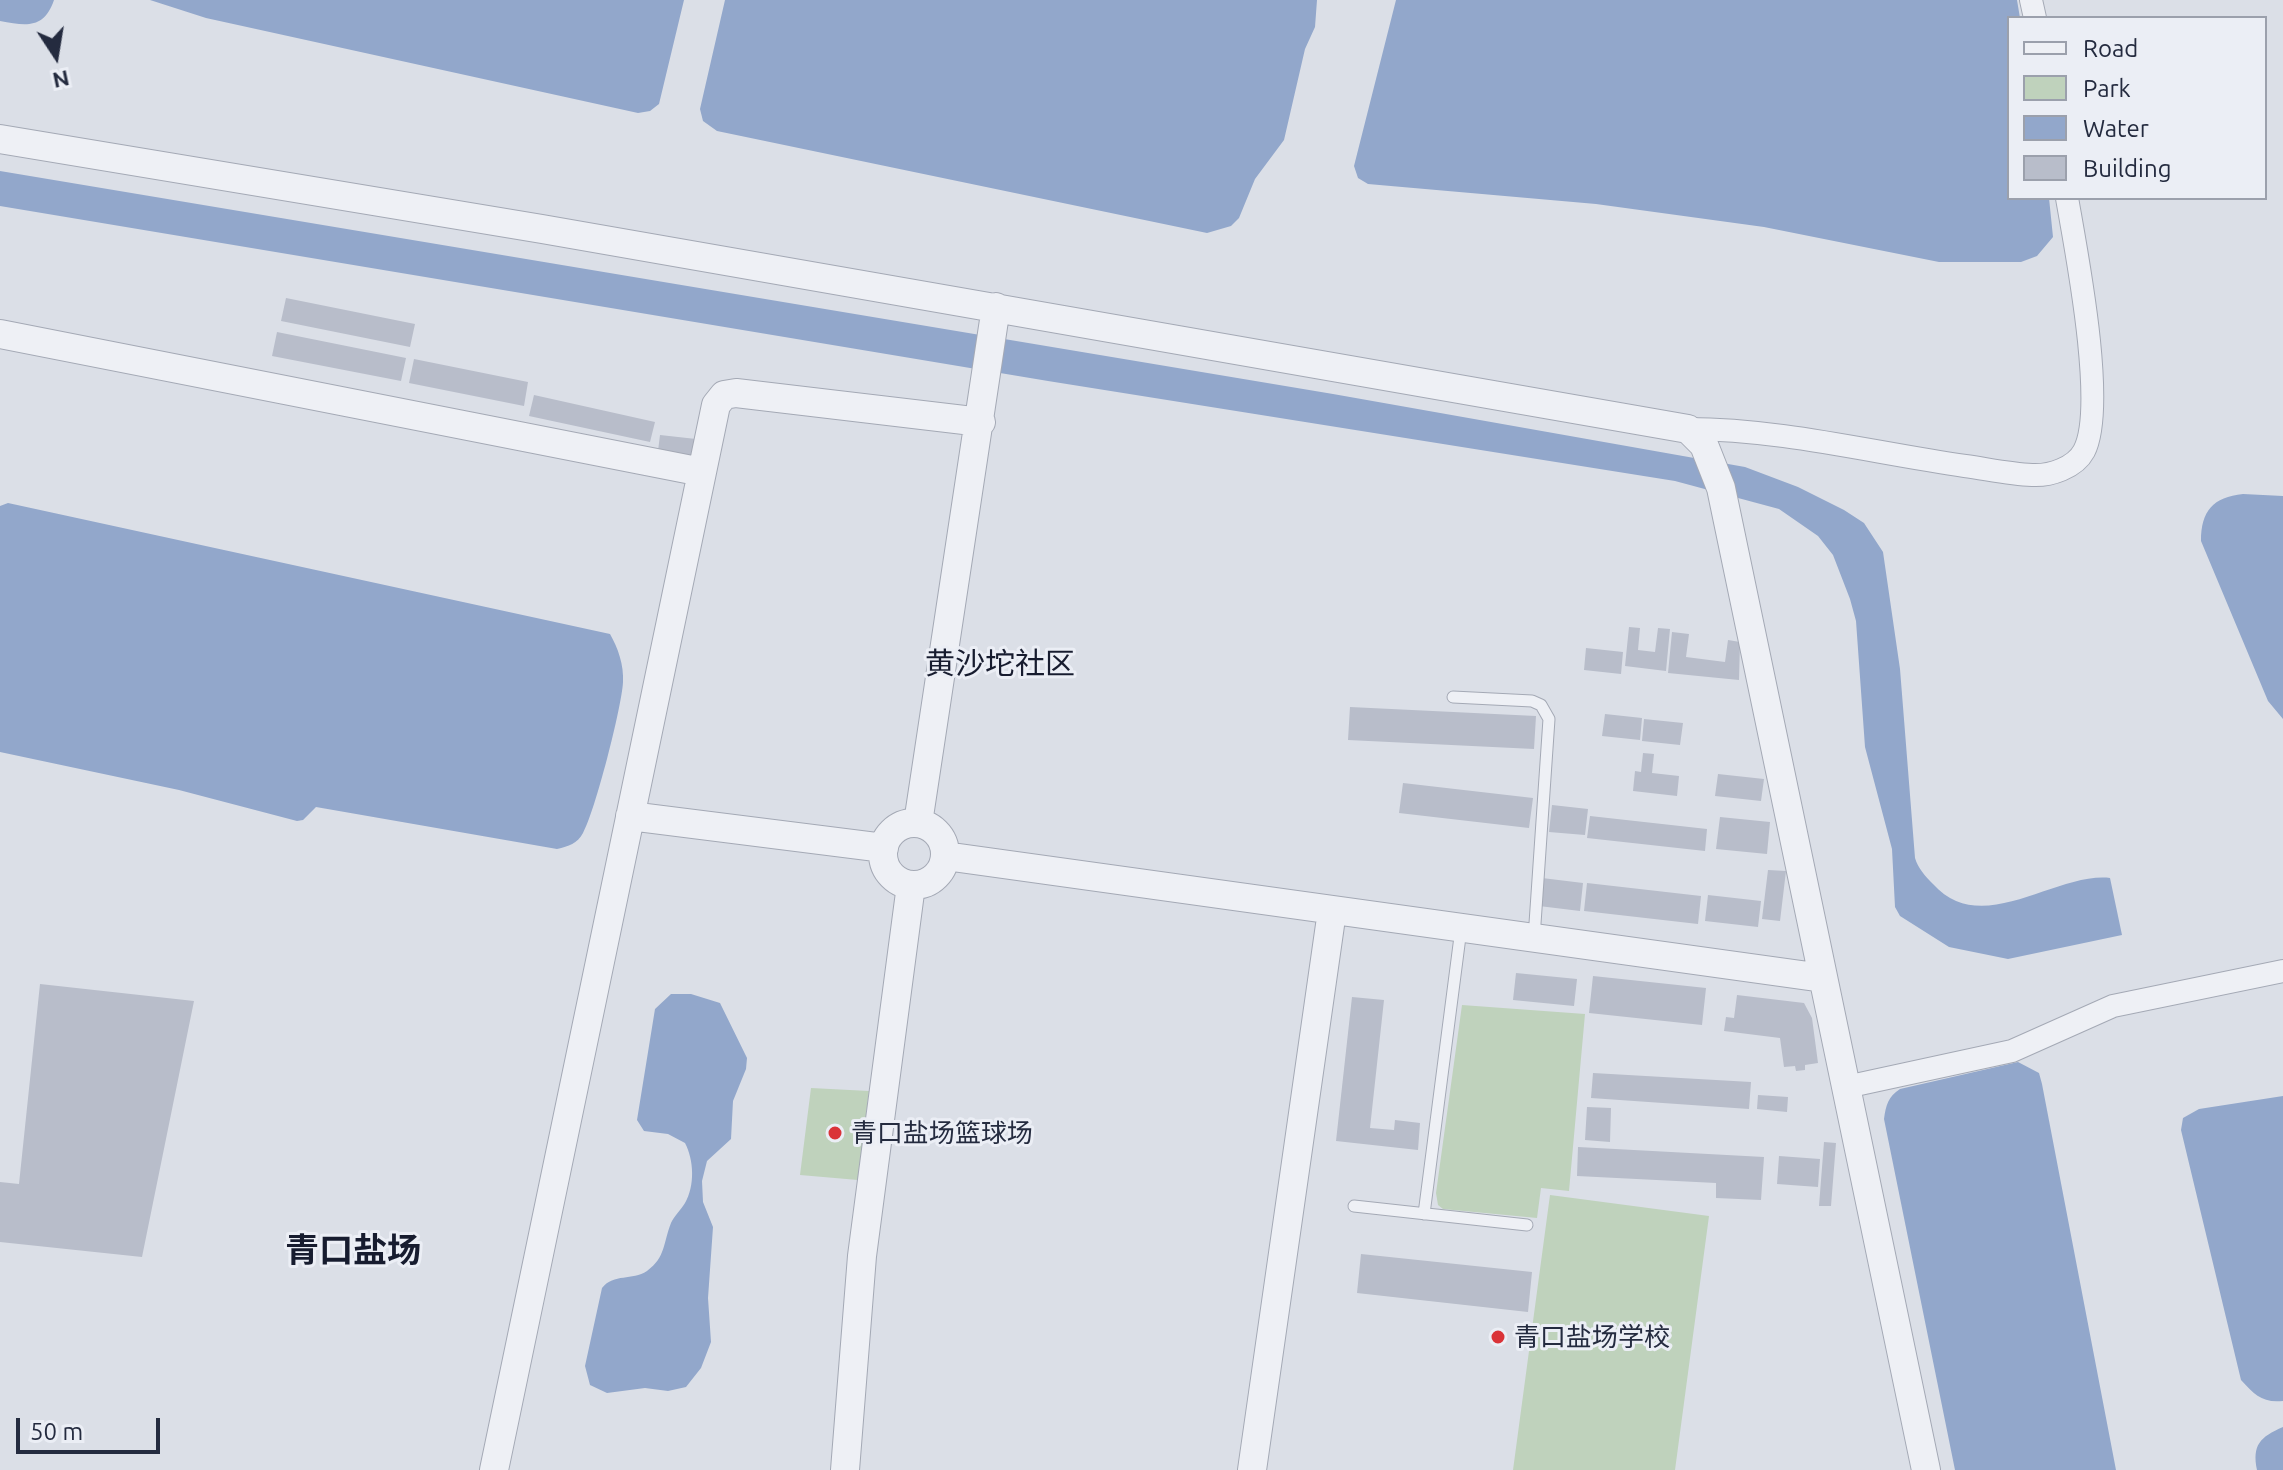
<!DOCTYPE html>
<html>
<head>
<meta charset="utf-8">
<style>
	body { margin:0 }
	#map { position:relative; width:2283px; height:1470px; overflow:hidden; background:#dbdfe7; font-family:Ubuntu,sans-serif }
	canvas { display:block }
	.legend { position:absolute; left:2007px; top:16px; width:260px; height:184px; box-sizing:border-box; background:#ebeef5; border:2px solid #9ba0ac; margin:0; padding:10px 14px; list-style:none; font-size:24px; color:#242b3f }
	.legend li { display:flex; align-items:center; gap:16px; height:40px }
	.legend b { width:40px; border:2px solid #9ba0ac }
	.north { position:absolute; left:16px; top:16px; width:80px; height:80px; -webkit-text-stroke:6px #ebeef5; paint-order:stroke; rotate:168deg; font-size:22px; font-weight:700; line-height:32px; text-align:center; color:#242b3f }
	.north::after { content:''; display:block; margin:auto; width:28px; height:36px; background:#242b3f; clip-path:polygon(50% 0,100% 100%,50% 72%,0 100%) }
	.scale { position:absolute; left:16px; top:1418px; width:144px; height:36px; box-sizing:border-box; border:4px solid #242b3f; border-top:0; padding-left:10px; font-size:24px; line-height:28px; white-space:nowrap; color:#242b3f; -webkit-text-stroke:6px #ebeef5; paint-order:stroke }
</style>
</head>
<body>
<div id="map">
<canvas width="2283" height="1470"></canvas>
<ul class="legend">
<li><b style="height:10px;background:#eef0f5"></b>Road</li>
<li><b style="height:22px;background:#bfd2bc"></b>Park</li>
<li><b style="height:22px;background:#92a7cb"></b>Water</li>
<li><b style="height:22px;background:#b8bdca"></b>Building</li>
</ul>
<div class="north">N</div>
<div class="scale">50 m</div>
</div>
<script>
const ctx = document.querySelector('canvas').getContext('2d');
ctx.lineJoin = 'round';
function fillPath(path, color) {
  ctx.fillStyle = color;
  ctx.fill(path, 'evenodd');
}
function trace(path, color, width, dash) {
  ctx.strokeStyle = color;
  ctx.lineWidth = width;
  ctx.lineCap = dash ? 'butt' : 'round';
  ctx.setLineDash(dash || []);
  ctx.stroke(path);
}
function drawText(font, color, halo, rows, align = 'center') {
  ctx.font = font + ' Ubuntu,"Noto Sans SC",sans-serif';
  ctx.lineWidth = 6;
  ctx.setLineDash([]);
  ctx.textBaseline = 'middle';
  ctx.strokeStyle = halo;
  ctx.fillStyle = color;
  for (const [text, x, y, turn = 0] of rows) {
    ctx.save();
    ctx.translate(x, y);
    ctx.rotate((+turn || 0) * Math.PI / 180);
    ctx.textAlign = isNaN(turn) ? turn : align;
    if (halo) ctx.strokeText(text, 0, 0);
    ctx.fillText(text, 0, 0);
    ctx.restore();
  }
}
fillPath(new Path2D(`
	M1462 1005 1585 1014 1569 1191 1541 1188 1537 1218 1443 1209 1438 1205 1436 1193Z
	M811 1088 869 1091 858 1180 800 1175Z
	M1550 1195 1709 1216 1675 1470H1513Z`), '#bfd2bc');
fillPath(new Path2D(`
	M0 0H54C44 29 27 26 0 21Z
	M150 0H684L659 104 650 111 638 113 206 18Z
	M725 0H1317L1315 27 1305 49 1284 140 1255 179 1239 218 1231 226 1207 233 717 131 703 121 700 109Z
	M1396 0H2017L2020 18H2009V198H2049L2053 237 2037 256 2021 262H1939L1764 227 1596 204 1368 184 1358 178 1354 166Z
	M0 171 1333 394 1745 467 1798 487 1844 510 1864 523 1883 552 1900 669 1915 858C1918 868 1925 876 1933 884 1982 939 2055 872 2110 878L2122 935 2008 959 1949 947 1900 916 1895 907 1892 849 1865 747 1856 621 1850 599 1833 555 1818 536 1779 509 1675 481 1048 381 0 206Z
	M2243 494 2283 496V719L2268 701 2201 541C2201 511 2213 497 2243 494Z
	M8 503 610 634C618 648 624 665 623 682 622 706 595 812 583 833 577 844 569 846 557 849L316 807 303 820 297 821 179 790 0 752V506Z
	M671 994H691L720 1003 747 1058 746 1069 733 1101 731 1139 707 1161 702 1181 703 1202 713 1227 708 1298 711 1342 701 1368 686 1387 668 1391 645 1388 607 1393 590 1385 585 1366 602 1288C614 1273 632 1281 647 1271 666 1257 663 1243 671 1223 674 1216 681 1210 685 1203 695 1186 694 1160 685 1143L668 1134 644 1131 637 1120 655 1009Z
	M2018 1062 2039 1073 2042 1084 2116 1470H1955L1884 1119C1886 1105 1888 1097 1900 1089Z
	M2283 1096V1401C2262 1403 2255 1395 2241 1380L2181 1130 2183 1118 2199 1109Z
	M2283 1427V1470H2257C2252 1445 2260 1437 2283 1427Z`), '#92a7cb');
fillPath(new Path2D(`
	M286 298 415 324 410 347 281 321Z
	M277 332 406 358 401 381 272 356Z
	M414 359 528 382 524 406 409 383Z
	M534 395 655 422 650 442 529 416Z
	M660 435 696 439 693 456 658 451Z
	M1629 627 1640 628 1638 650 1655 652 1658 628 1670 629 1666 671 1625 666Z
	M1672 632 1689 634 1686 657 1725 662 1728 640 1740 642 1739 680 1668 673Z
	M1586 648 1623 652 1621 674 1584 670Z
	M1350 707 1536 716 1534 749 1348 740Z
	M1605 714 1642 718 1640 740 1602 736Z
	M1644 719 1683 723 1680 745 1642 741Z
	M1643 753 1654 754 1652 773 1679 776 1677 796 1633 791 1635 771 1641 772Z
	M1718 774 1764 779 1761 801 1715 796Z
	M1403 783 1533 798 1529 828 1399 813Z
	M1552 805 1588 809 1585 835 1549 832Z
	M1590 816 1707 829 1705 851 1587 838Z
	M1720 817 1770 822 1767 854 1716 849Z
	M1768 870 1786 871 1780 921 1762 919Z
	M1542 878 1583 883 1580 911 1539 906Z
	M1587 883 1701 896 1698 924 1584 911Z
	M1708 895 1761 901 1758 927 1705 921Z
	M1516 973 1577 979 1574 1006 1513 1000Z
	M1593 976 1706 988 1702 1025 1589 1013Z
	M40 984 194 1001 142 1257 0 1242V1182L19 1184Z
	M1737 995 1804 1003 1812 1018 1818 1063 1805 1065V1070L1796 1071 1795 1066 1784 1067 1780 1038 1724 1031 1726 1017 1734 1018Z
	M1352 997 1384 1000 1370 1128 1394 1130 1395 1120 1420 1123 1418 1150 1336 1141Z
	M1593 1073 1751 1082 1749 1109 1591 1098Z
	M1758 1095 1788 1097 1787 1112 1757 1109Z
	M1587 1107 1611 1108 1610 1142 1585 1140Z
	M1824 1142 1836 1143 1831 1206H1819Z
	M1578 1147 1764 1157 1761 1200 1716 1198V1183L1577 1176Z
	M1779 1156 1820 1159 1818 1187 1777 1184Z
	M1361 1254 1532 1272 1528 1312 1357 1293Z`), '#b8bdca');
const service = new Path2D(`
	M1453 697 1532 701 1541 705 1549 719 1534 938
	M1354 1206 1527 1225
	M1424 1214 1461 929`);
const minor = new Path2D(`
	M2031 0 2035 18
	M1688 429C1780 429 1874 453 1965 466 1987 469 2010 474 2032 475 2050 476 2075 468 2084 451 2107 407 2076 250 2067 198
	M1846 1087 2012 1051 2113 1006 2283 971`);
const tertiary = new Path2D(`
	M0 139 542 229 1688 429 1704 445 1721 488 1926 1470
	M0 334 702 472
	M630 816 884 848
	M918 823 996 307
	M883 854a31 31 0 1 1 62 0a31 31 0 1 1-62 0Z
	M945 856 1823 978
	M494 1470 716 405 724 395 736 393 981 422
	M845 1470 862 1256 911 885
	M1252 1470 1332 911`);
trace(service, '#a4a9b5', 13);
trace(minor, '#a4a9b5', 24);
trace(tertiary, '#a4a9b5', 30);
trace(service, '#eef0f5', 11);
trace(minor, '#eef0f5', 22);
trace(tertiary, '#eef0f5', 28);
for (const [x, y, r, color] of [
	[835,1133,8,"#da3338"],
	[1498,1337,8,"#da3338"]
]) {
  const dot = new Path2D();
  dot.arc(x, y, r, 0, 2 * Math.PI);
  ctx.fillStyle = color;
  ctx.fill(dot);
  trace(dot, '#ebeef5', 3);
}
drawText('26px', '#242b3f', '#ebeef5', [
	["青口盐场篮球场",851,1133],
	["青口盐场学校",1514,1337]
], 'left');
drawText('30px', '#171c2f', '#ebeef5', [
	["黄沙坨社区",1000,664]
]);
drawText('bold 34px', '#171c2f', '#ebeef5', [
	["青口盐场",353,1251]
]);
</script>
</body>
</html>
